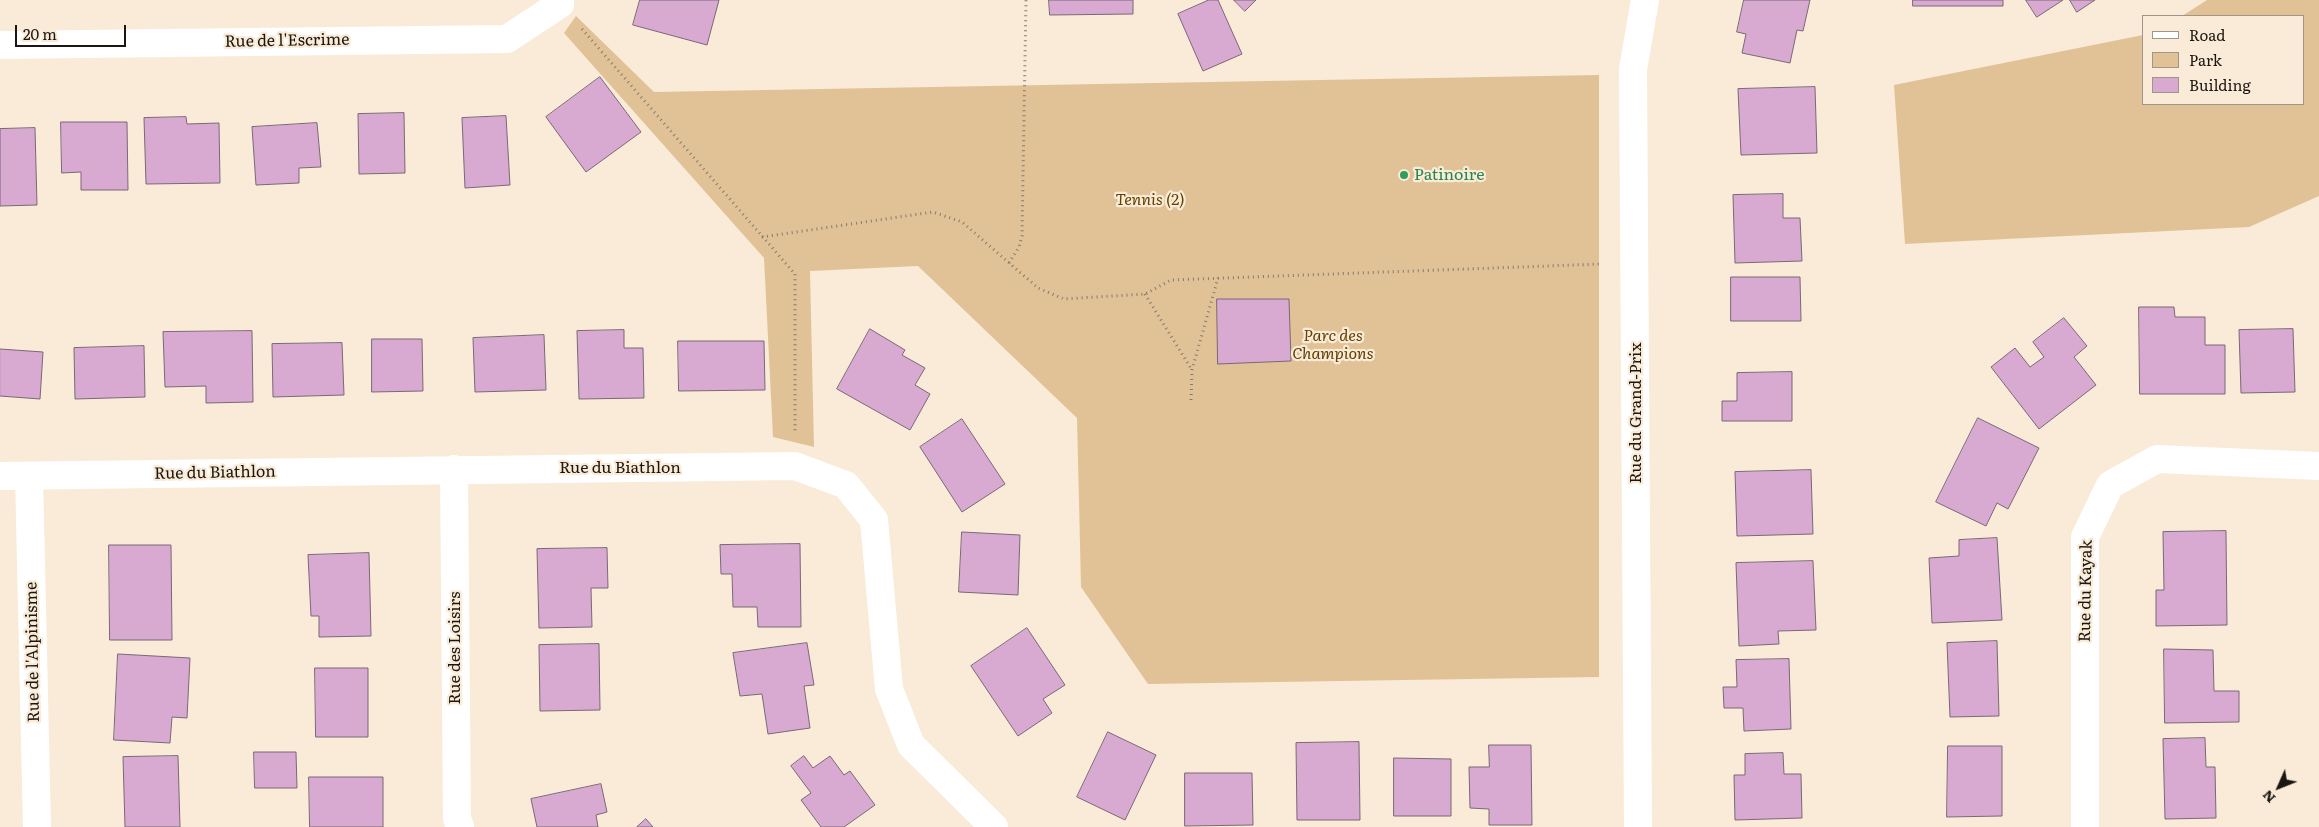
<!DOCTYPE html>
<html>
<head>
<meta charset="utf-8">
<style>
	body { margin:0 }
	#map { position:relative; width:2319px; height:827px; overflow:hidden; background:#f9ebd7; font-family:Literata,serif }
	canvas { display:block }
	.legend { position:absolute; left:2142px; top:15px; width:162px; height:90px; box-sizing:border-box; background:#f9ebd7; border:1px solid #a09687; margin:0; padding:6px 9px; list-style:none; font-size:15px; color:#1b1710 }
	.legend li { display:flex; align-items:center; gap:10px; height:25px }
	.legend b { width:25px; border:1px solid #a09687 }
	.north { position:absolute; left:2254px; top:762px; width:50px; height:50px; -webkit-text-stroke:4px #f9ebd7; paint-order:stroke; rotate:226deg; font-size:14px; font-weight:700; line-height:20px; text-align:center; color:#1b1710 }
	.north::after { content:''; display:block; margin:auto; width:18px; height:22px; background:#1b1710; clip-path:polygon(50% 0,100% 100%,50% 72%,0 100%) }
	.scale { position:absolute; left:15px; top:25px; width:111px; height:22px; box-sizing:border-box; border:2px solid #1b1710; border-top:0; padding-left:6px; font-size:15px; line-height:18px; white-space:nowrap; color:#1b1710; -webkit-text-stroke:4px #f9ebd7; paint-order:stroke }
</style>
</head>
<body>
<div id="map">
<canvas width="2319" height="827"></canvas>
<ul class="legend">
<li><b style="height:6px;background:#fff"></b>Road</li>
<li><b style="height:14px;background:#e1c297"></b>Park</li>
<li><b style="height:14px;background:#d8a9d1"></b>Building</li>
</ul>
<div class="north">N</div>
<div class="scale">20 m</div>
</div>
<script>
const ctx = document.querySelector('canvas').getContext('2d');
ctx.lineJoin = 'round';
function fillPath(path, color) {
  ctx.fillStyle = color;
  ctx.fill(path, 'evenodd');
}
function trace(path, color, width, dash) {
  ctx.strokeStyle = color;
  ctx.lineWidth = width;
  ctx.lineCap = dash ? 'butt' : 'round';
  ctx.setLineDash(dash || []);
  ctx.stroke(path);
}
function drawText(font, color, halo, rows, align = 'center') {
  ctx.font = font + ' Literata,serif';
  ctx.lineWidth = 4.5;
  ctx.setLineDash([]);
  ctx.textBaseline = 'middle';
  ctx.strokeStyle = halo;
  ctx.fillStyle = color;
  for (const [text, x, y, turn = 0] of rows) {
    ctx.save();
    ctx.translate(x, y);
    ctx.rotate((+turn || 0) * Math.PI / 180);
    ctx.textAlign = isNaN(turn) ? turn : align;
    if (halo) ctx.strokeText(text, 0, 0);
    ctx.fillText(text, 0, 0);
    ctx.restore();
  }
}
fillPath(new Path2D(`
	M2207 0H2319V196L2249 227 1905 244 1894 85 2143 35V104H2303V16H2182Z
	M576 16 654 92 1599 75V677L1148 684 1081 587 1077 418 918 266 810 271 814 447 773 437 764 258 564 33Z`), '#e1c297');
const building = new Path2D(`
	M640 0H719L707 45 633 25Z
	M1049 0H1133V14L1050 15Z
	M1209 0H1218L1242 54 1203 71 1178 14Z
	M1234 0H1256L1245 11Z
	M1744 0H1810L1803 31 1797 30 1790 63 1742 53 1746 34 1737 32Z
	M1913 0H2003V6H1913Z
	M2026 0H2063L2037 17Z
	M2070 0H2095L2077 12Z
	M600 77 641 132 586 172 546 117Z
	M1815 87 1817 153 1741 155 1738 89Z
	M404 113 405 173 359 174 358 114Z
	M506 116 510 185 465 188 462 118Z
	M186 117 187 124 219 123 220 183 146 184 144 118Z
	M61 122H127L128 190H81V172L62 173Z
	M317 123 321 167 299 168V183L256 185 252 127Z
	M35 128 37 205 0 206V129Z
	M1783 194V218H1800L1802 261 1735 263 1733 195Z
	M1731 277H1800L1801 321H1731Z
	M1217 299H1289L1291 361 1218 364Z
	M2139 307H2174L2175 317H2205V345H2225V394H2140Z
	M2064 318 2087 346 2074 357 2096 385 2039 429 1991 367 2015 348 2030 367 2044 357 2033 342Z
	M870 329 905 350 902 355 925 368 915 385 930 394 910 430 837 389Z
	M2293 329 2295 392 2241 393 2239 330Z
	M624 330V348H643L644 398 579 399 577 331Z
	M252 331 253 402 206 403V386L165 387 163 332Z
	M544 335 546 390 475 392 473 338Z
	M372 339H422L423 391 372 392Z
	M678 341H764L765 390 679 391Z
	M342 343 344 395 273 397 272 344Z
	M144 346 145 397 75 399 74 348Z
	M0 349 43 352 40 399 0 396Z
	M1792 372V421H1722V401H1737V373Z
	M1978 418 2039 448 2008 509 1997 503 1986 526 1936 502Z
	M962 419 1005 484 962 512 920 447Z
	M1811 470 1813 534 1737 536 1735 472Z
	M2226 531 2227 625 2156 626V590H2164L2163 532Z
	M962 532 1020 535 1018 595 959 592Z
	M1997 538 2002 620 1932 623 1929 558 1959 556V540Z
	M800 544 801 627H758L757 607H733L732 574H721L720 545Z
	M109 545H171L172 640H110Z
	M607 548 608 588H591L592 627 539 628 537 549Z
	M369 553 371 636 319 637V616H311L308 555Z
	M1813 561 1816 630 1778 631 1779 644 1739 646 1736 563Z
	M1027 628 1065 685 1043 699 1052 713 1018 736 971 666Z
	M1997 641 1999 716 1950 717 1947 643Z
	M807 643 814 685 804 686 810 728 768 734 762 694 740 696 733 653Z
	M599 644 600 710 540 711 539 645Z
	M2164 649 2213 650 2214 691H2239V722L2165 723Z
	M118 654 190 658 187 718 172 717 170 743 114 740Z
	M1789 659 1791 729 1744 731 1743 708H1724L1723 687H1737L1736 660Z
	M315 668H368V737H316Z
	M1108 732 1156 755 1125 820 1077 797Z
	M2205 738 2206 767H2215L2216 818 2165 819 2163 739Z
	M1359 742 1360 820H1297L1296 743Z
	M1489 745H1531L1532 825H1489V809L1470 808 1469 767H1489Z
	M1948 746H2002V816L1947 817Z
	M254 752H296L297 788H255Z
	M1783 753 1784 774H1801L1802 818 1735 820 1734 775H1745V754Z
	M178 756 180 827H125L123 757Z
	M804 756 813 768 830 756 844 775 850 771 875 805 844 827H821L801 800 811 793 791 766Z
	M1394 758 1451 759V816H1394Z
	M1185 773H1252L1253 825 1185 826Z
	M309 777H383V827H310Z
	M601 784 607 812 596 815 598 827H537L531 799Z
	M646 819 653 827H637Z`);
fillPath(building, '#d8a9d1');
trace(building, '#796877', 1);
trace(new Path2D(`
	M582 29 795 274V434
	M762 237 933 212 962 222 1038 288 1064 299 1145 294 1171 280 1601 264
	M1009 263 1019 247 1022 236 1026 0
	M1145 294 1192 370
	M1191 400 1192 370 1218 278`), '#847b6e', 3, [1, 4]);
trace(new Path2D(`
	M0 45 507 39 560 4V0
	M454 469 457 818 460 827
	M0 476 795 466 846 485 874 520 889 689 911 745 994 827
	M29 476 37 827
	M1638 827 1633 69 1645 0
	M2085 827V537L2110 485 2157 459 2319 466`), '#fff', 28);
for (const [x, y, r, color] of [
	[1404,175,5,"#2e9e5b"]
]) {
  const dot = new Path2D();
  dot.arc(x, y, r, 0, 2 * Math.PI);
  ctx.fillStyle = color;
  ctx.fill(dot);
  trace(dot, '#f9ebd7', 2);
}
drawText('16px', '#1b1710', '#f9ebd7', [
	["Rue de l'Escrime",287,41,-1],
	["Rue du Grand-Prix",1636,413,-90],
	["Rue du Biathlon",620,468],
	["Rue du Biathlon",215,473,-1],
	["Rue du Kayak",2086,591,-89],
	["Rue des Loisirs",455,648,-90],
	["Rue de l'Alpinisme",33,652,-91]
]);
drawText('16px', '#27864d', '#f9ebd7', [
	["Patinoire",1414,175]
], 'left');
drawText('italic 16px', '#634100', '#f9ebd7', [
	["Tennis (2)",1150,200],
	["Parc des",1333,336],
	["Champions",1333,354]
]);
</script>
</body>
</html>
